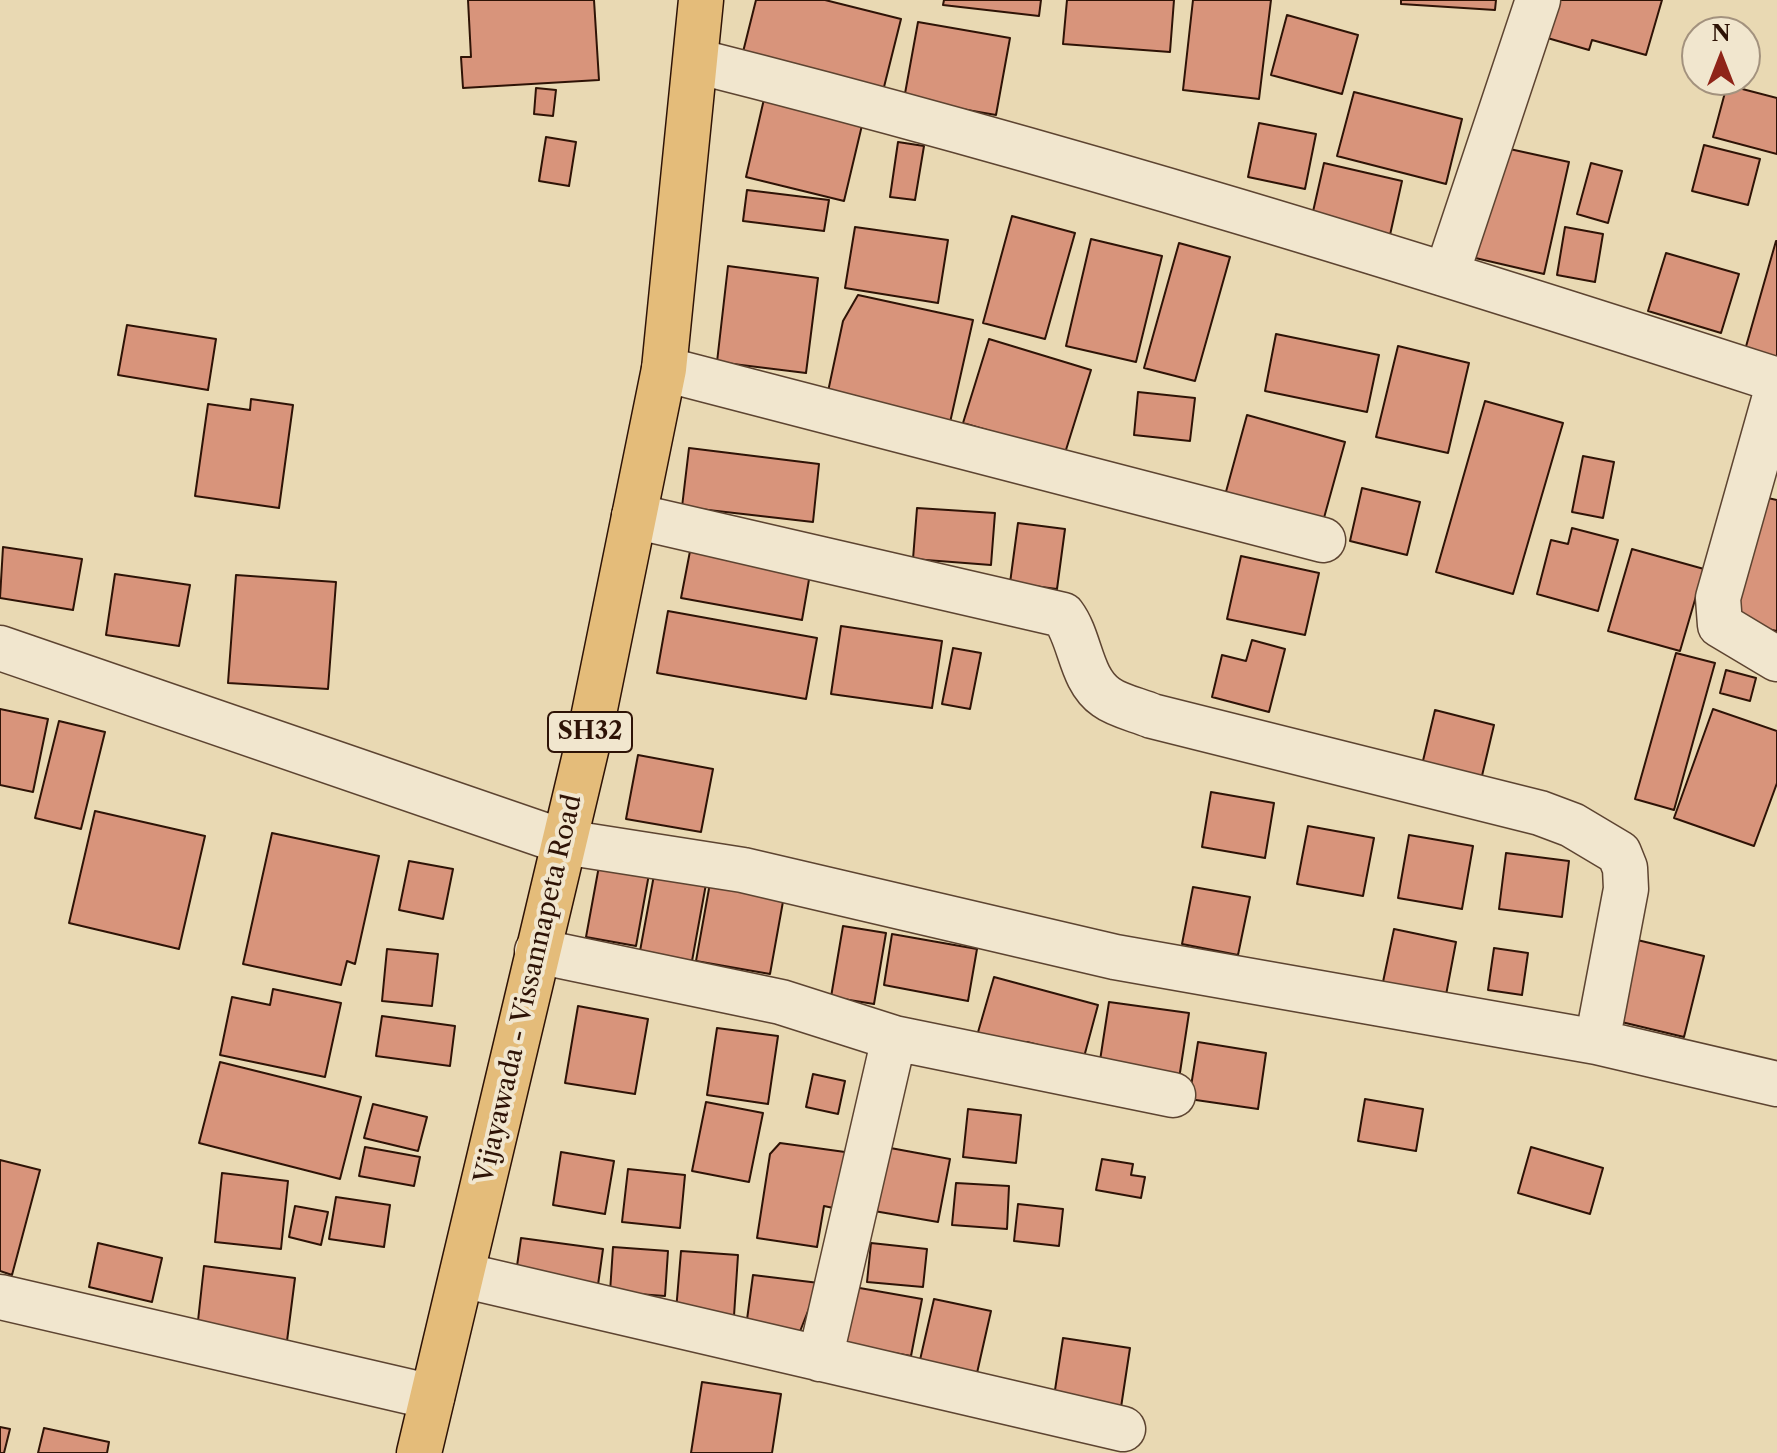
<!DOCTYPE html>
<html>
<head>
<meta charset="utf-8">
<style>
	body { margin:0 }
	#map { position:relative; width:1777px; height:1453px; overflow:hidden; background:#e9d9b3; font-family:"Libre Caslon Text",serif }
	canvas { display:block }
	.north { position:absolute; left:1681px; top:16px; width:80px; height:80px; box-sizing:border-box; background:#f1e6ce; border:2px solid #a3927e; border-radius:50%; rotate:0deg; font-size:22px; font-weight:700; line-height:32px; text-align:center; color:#2e1306 }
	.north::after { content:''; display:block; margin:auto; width:28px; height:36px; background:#8f2418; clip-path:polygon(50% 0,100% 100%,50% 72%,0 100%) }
</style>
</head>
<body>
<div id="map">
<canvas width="1777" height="1453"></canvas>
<div class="north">N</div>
</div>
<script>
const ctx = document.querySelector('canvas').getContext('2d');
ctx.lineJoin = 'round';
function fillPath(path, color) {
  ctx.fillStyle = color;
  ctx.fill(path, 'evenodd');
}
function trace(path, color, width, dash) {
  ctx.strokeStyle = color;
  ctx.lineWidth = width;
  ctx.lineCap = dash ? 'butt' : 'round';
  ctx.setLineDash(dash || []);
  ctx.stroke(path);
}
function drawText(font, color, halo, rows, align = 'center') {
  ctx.font = font + ' "Libre Caslon Text",serif';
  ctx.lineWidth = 8;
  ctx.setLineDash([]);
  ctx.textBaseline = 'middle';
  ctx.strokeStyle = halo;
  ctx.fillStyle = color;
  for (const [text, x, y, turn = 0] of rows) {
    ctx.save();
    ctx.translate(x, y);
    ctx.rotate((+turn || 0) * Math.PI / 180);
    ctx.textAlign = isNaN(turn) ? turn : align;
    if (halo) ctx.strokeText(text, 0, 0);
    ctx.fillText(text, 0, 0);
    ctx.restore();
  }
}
const building = new Path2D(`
	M468 0H594L599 80 463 88 461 57H471Z
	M756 0H825L901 19 882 95 741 60Z
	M944 0H1041L1039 16 943 5Z
	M1067 0H1174L1170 52 1063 44Z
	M1193 0H1271L1259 99 1183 90Z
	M1401 0H1496L1495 10 1401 4Z
	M1548 0H1662L1646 55 1592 40 1589 50 1537 35Z
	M1287 15 1358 35 1342 94 1271 75Z
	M918 22 1010 38 996 115 904 99Z
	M1727 85 1777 98V154L1713 137Z
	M536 88 556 90 553 116 534 114Z
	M1354 92 1462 119 1446 184 1337 156Z
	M764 99 863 121 844 201 746 177Z
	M1259 123 1316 134 1305 189 1248 177Z
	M546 137 576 142 569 186 539 181Z
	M898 142 924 146 915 200 890 197Z
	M1704 145 1760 159 1748 205 1692 191Z
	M1496 146 1569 162 1544 274 1471 257Z
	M1324 163 1402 181 1390 235 1312 216Z
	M1591 163 1622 171 1608 223 1577 214Z
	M747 190 829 200 824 231 743 221Z
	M1012 216 1075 233 1045 339 983 323Z
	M855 227 948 240 938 303 845 288Z
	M1565 227 1603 234 1595 282 1557 275Z
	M1091 239 1162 256 1136 362 1066 346Z
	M1776 241H1777V366L1743 357Z
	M1179 243 1230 257 1195 381 1144 368Z
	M1666 253 1739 274 1721 333 1648 311Z
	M728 266 818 278 806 373 717 362Z
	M858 295 973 320 949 427 826 401 843 321Z
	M127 325 216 339 208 390 118 375Z
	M1276 334 1379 355 1367 412 1265 391Z
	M989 339 1091 370 1065 453 963 423Z
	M1398 346 1469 363 1448 453 1376 437Z
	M1138 392 1195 398 1190 441 1134 435Z
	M251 399 293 405 279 508 195 496 208 404 250 410Z
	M1485 401 1563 423 1513 594 1436 572Z
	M1247 415 1345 442 1322 525 1224 499Z
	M689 448 819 464 813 522 682 507Z
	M1583 456 1614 462 1603 518 1572 512Z
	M1362 488 1420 502 1407 555 1350 541Z
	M1763 497 1777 500V631L1735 622Z
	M917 508 995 513 991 565 913 559Z
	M1018 523 1065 529 1057 589 1010 583Z
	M1572 528 1618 540 1598 611 1537 594 1551 540 1568 544Z
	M691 546 811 568 802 620 681 598Z
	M3 547 82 559 73 610 0 598Z
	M1632 549 1704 569 1680 651 1608 631Z
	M1241 556 1319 573 1305 635 1227 619Z
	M115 574 190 585 179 646 106 635Z
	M236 575 336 582 328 689 228 683Z
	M668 611 817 638 806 699 657 673Z
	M841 626 942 641 932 708 831 694Z
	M1252 640 1285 649 1269 712 1212 697 1222 655 1246 661Z
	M953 648 981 653 970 709 942 704Z
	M1676 653 1715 663 1674 810 1635 799Z
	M1726 670 1756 678 1750 701 1720 693Z
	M0 709 48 719 33 792 0 785Z
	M1713 709 1777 731V783L1754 846 1674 818Z
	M1435 710 1494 725 1481 780 1422 765Z
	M59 721 105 732 81 829 35 818Z
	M638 755 713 769 701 832 626 819Z
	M1211 792 1274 803 1265 858 1202 847Z
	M95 811 205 836 179 949 69 923Z
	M1308 826 1374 838 1363 896 1297 884Z
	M272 833 379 856 355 964 347 961 341 985 243 964Z
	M1409 835 1473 846 1462 909 1398 898Z
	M1506 853 1569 861 1562 917 1499 909Z
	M409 861 453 869 443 919 399 910Z
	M599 866 649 874 636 946 586 937Z
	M654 875 706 884 692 961 640 951Z
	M710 883 784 896 770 974 696 961Z
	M1193 887 1250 897 1238 955 1182 944Z
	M843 926 886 933 874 1004 831 997Z
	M1394 929 1456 942 1446 995 1383 982Z
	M892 934 977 949 968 1001 884 985Z
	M1629 938 1704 956 1684 1037 1609 1019Z
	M1494 948 1528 953 1522 995 1488 990Z
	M387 949 438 954 432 1006 382 1001Z
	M994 977 1098 1005 1084 1057 1027 1042 1024 1050 974 1046Z
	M273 989 341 1003 325 1077 220 1055 232 997 270 1005Z
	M1109 1002 1189 1013 1179 1079 1099 1067Z
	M578 1006 648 1019 635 1094 565 1083Z
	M382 1016 455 1026 450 1066 376 1056Z
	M717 1028 778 1036 768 1104 707 1095Z
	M1198 1042 1266 1053 1258 1109 1189 1099Z
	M220 1062 361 1097 340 1179 199 1143Z
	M813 1074 845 1081 838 1114 806 1107Z
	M1365 1099 1423 1109 1416 1151 1358 1141Z
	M706 1102 763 1113 749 1182 692 1171Z
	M373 1104 427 1117 418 1151 364 1138Z
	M968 1109 1021 1115 1016 1163 963 1157Z
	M780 1143 845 1152 838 1209 824 1206 817 1247 757 1238 770 1154Z
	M365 1147 420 1157 414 1186 359 1176Z
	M885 1147 950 1159 938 1222 874 1211Z
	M1531 1147 1603 1168 1590 1214 1518 1193Z
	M561 1152 614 1161 605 1214 553 1205Z
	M1102 1159 1133 1164 1131 1175 1145 1177 1141 1198 1096 1190Z
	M0 1160 40 1170 12 1275 0 1271Z
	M628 1169 685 1175 680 1228 622 1222Z
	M222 1173 288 1181 281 1249 215 1242Z
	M956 1183 1009 1186 1007 1229 952 1225Z
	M336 1197 390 1205 384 1247 329 1239Z
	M1018 1204 1063 1209 1059 1246 1014 1241Z
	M295 1206 328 1212 321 1245 289 1237Z
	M521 1238 603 1249 598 1285 516 1273Z
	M98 1243 162 1258 152 1302 89 1287Z
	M871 1243 927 1249 923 1287 867 1282Z
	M613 1247 668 1251 665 1296 610 1292Z
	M681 1251 738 1255 734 1316 676 1311Z
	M204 1266 295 1278 287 1341 197 1330Z
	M753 1275 819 1283 799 1334 746 1327Z
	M854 1287 922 1299 911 1356 843 1344Z
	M934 1299 991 1311 977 1373 920 1360Z
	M1063 1338 1130 1348 1120 1414 1053 1403Z
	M702 1382 781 1394 772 1453H691Z
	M0 1427 10 1429 4 1453H0Z
	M44 1428 109 1442 107 1453H38Z`);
fillPath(building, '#d8947b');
trace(building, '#2e1306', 2);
const minor = new Path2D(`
	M696 61C1061 153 1419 264 1777 380
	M1447 273 1538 0
	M664 369 1323 540
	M1777 389 1718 598 1720 625 1777 659
	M634 516 1063 615C1081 639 1080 679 1106 697 1118 706 1138 710 1152 716L1540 813 1572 825 1619 853 1625 868 1626 889 1597 1042
	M0 648 564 842 743 870 1115 957 1597 1042 1777 1084
	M537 951 781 1002 894 1038 1173 1095
	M462 1275 1123 1429
	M0 1297 432 1397
	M820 1359 894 1038`);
const major = new Path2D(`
	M419 1453 589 738 664 369 701 0`);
trace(minor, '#5d4431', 47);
trace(major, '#2e1306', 47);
trace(minor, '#f1e6ce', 44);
trace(major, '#e4bc7a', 44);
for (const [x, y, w] of [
	[590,732,84]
]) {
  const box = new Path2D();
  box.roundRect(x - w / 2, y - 20, w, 40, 6);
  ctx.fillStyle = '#f1e6ce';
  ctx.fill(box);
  trace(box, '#2e1306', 2);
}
drawText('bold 24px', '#2e1306', null, [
	["SH32",590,732]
]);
drawText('26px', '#2e1306', '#f1e6ce', [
	["Vijayawada - Vissannapeta Road",529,989,-77]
]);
</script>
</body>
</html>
